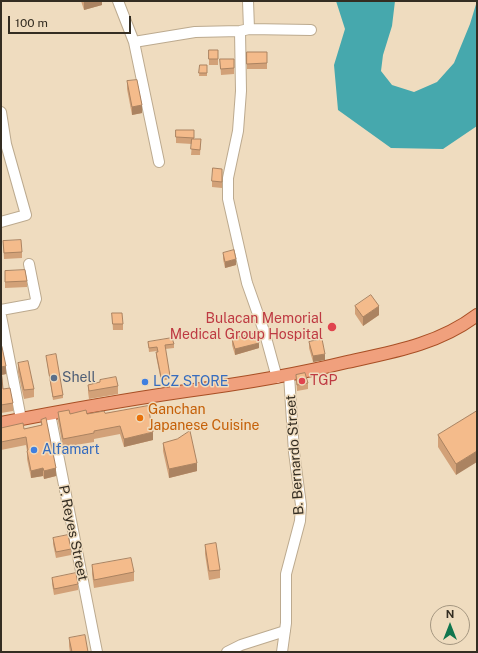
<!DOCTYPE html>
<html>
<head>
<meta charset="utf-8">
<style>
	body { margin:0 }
	#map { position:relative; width:478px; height:653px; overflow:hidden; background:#efdcbf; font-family:"Public Sans",sans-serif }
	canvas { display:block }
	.frame { position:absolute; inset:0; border:2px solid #342d22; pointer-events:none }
	.north { position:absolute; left:430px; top:605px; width:40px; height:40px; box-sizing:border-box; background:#efdcbf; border:1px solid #a49680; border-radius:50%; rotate:0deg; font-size:11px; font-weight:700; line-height:16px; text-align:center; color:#342d22 }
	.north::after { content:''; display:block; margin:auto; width:14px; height:18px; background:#10764e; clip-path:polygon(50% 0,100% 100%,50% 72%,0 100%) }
	.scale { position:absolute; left:8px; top:16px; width:123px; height:18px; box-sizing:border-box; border:2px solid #342d22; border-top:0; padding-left:5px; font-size:12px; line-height:14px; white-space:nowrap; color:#342d22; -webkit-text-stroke:3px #efdcbf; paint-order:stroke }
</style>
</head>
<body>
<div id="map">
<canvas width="478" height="653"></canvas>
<div class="frame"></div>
<div class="north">N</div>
<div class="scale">100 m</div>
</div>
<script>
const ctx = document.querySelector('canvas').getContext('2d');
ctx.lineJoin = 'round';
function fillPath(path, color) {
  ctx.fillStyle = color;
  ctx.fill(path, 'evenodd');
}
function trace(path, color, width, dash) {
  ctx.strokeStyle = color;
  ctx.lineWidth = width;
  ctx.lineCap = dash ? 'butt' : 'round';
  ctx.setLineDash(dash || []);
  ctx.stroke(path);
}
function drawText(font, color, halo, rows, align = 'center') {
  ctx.font = font + ' "Public Sans",sans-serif';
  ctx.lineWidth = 3;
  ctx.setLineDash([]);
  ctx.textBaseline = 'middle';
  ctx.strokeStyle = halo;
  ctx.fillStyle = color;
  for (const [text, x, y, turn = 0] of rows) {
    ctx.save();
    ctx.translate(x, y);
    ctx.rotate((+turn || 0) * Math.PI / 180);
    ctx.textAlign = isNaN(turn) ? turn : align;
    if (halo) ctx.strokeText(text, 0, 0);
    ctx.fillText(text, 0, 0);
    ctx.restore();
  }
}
fillPath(new Path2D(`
	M336 1H395L392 26 383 55 381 71 392 85 414 92 437 82 454 63 470 24 477 1V126L443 149 391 148 338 110 334 65 345 29Z`), '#46a8ad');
const minor = new Path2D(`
	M118 1 134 42 159 162
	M248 1 249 29
	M240 31 241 91 238 131 228 178V199L247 283 265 334 277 378
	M134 42 195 32 240 31 249 29 311 30
	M1 112 6 144 26 215 1 222
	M1 310 34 304 36 299 29 264
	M1 316 21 419
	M50 414 97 652
	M227 652 241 645 285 631
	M282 652 286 623V574L300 521 301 505 294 452 289 375`);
const major = new Path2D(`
	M1 423C62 411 124 400 186 391 240 384 294 375 347 362 393 352 439 344 477 315`);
trace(minor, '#bcaa8f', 12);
trace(major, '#a84f25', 14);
trace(minor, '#fff', 10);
trace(major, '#f0a07d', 12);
fillPath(new Path2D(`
	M81 1H102V5L84 10Z
	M209 50H218V65H209Z
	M247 52H267V69H247Z
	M220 59H234V74L221 75Z
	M200 65H207V76H199Z
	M127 81 142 113 132 115 127 89Z
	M176 130H194V139H201L200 155H191L192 144 176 143Z
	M222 169V188L212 187V181Z
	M3 241 22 252V258L4 259Z
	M223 253 236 265 225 268 223 259Z
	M5 271 27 281V287L5 288Z
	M355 306 379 315 363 326 355 314Z
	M112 313 123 324V330H113Z
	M232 339 259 348 235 355 232 345Z
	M148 342 174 344V348L165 349 170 376V379L161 381 156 356V352H157V351L149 352Z
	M309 342 325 360 313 362 309 348Z
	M1 348 6 374 2 375 3 389 13 403V411L1 413Z
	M46 356 63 395V398L53 400Z
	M18 363 34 389V397L24 399 18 372Z
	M296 375 308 383V389L297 391Z
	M100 380 118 386V394L89 399 88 392V385L100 382Z
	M477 411 456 475 438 447V435Z
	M58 412 87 414 105 413 153 440 124 447 120 434 94 439V442L63 447 58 421Z
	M41 420 56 476 44 479 43 476 31 478 27 459V451L26 445 1 450V428L24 429 41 425Z
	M163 443 197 471 169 478 163 451Z
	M53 538 71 549V555L56 558 53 544Z
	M205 545 220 570V578L209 580 205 554Z
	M92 565 134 572V581L94 588 92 574Z
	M52 578 78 584V590L54 595 52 584Z
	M69 638 88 652H70L69 646Z`), '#d2a178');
fillPath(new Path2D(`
	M84 1H102V5L84 10Z
	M142 105V113L132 115V107Z
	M236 259V265L225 268V262Z
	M379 306V315L363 326V317Z
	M259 343V348L235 355V349Z
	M325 354V360L313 362V356Z
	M6 366V374L1 375V367Z
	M153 432V440L124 447V439Z
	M477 451V462L456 475V464Z
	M197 463V471L169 478V469Z
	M43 468V476L31 478V471Z
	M56 468V476L44 479V471Z`), '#ab8361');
const building = new Path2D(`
	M209 50H218V59H209Z
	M247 52H267V63L247 64Z
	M220 59H234V68L221 69Z
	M200 65H207V73H199Z
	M137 80 142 105 132 107 127 81Z
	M176 130H194V138L176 137Z
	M192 139H201L200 150 191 149Z
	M213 168 222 169V182L212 181Z
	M21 240 22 252 4 253 3 241Z
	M234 250 236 259 225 262 223 253Z
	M25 270 27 281 5 282V271Z
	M371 295 379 306 363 317 355 306Z
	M112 313H122L123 324H113Z
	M257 333 259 343 235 349 232 339Z
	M172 338 174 344 165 345 170 376 161 377 156 352H158L157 347 149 348 148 342Z
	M322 339 325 354 313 356 309 342Z
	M2 347 6 366 1 367V348Z
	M56 354 63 395 53 397 46 356Z
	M28 361 34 389 24 390 18 363Z
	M1 369 3 389 10 388 13 403 1 405Z
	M305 373 308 383 297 385 296 375Z
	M116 377 118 386 89 391 88 385 100 382V380Z
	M148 406 153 432 124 439 120 426 94 431V433L63 439 58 412 69 410 70 414 86 410 87 414 104 411 105 413Z
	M477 411V451L456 464 438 435Z
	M46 418 56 468 44 471 43 468 31 471 27 451 28 450 26 437 1 442V428L23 423 24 429 42 425 41 420Z
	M190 431 197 463 169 469 163 443 177 439Z
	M68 535 71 549 56 552 53 538Z
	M216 543 220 570 209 571 205 545Z
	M131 558 134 572 94 580 92 565Z
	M76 573 78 584 54 589 52 578Z
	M85 635 88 652H72L69 638Z`);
fillPath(building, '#f4bb8b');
trace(building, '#ab8361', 1);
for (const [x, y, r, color] of [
	[332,327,5,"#e0444e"],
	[54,378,4,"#5c6f8a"],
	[302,381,4,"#e0444e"],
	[145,382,4,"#3f7fe0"],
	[140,418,4,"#e8710a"],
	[34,450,4,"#3f7fe0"]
]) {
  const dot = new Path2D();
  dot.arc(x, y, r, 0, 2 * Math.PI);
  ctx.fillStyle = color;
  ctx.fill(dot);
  trace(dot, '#efdcbf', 1.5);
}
drawText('14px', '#be3a42', '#efdcbf', [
	["Bulacan Memorial",323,319],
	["Medical Group Hospital",323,335],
	["TGP",310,381,"left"]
], 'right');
drawText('14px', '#4e5e75', '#efdcbf', [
	["Shell",62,378]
], 'left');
drawText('14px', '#366cbe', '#efdcbf', [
	["LCZ STORE",153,382],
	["Alfamart",42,450]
], 'left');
drawText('14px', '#c56008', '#efdcbf', [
	["Ganchan",148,410],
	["Japanese Cuisine",148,426]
], 'left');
drawText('14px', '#342d22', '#efdcbf', [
	["B. Bernardo Street",295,455,-94],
	["P. Reyes Street",73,533,78]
]);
</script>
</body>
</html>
